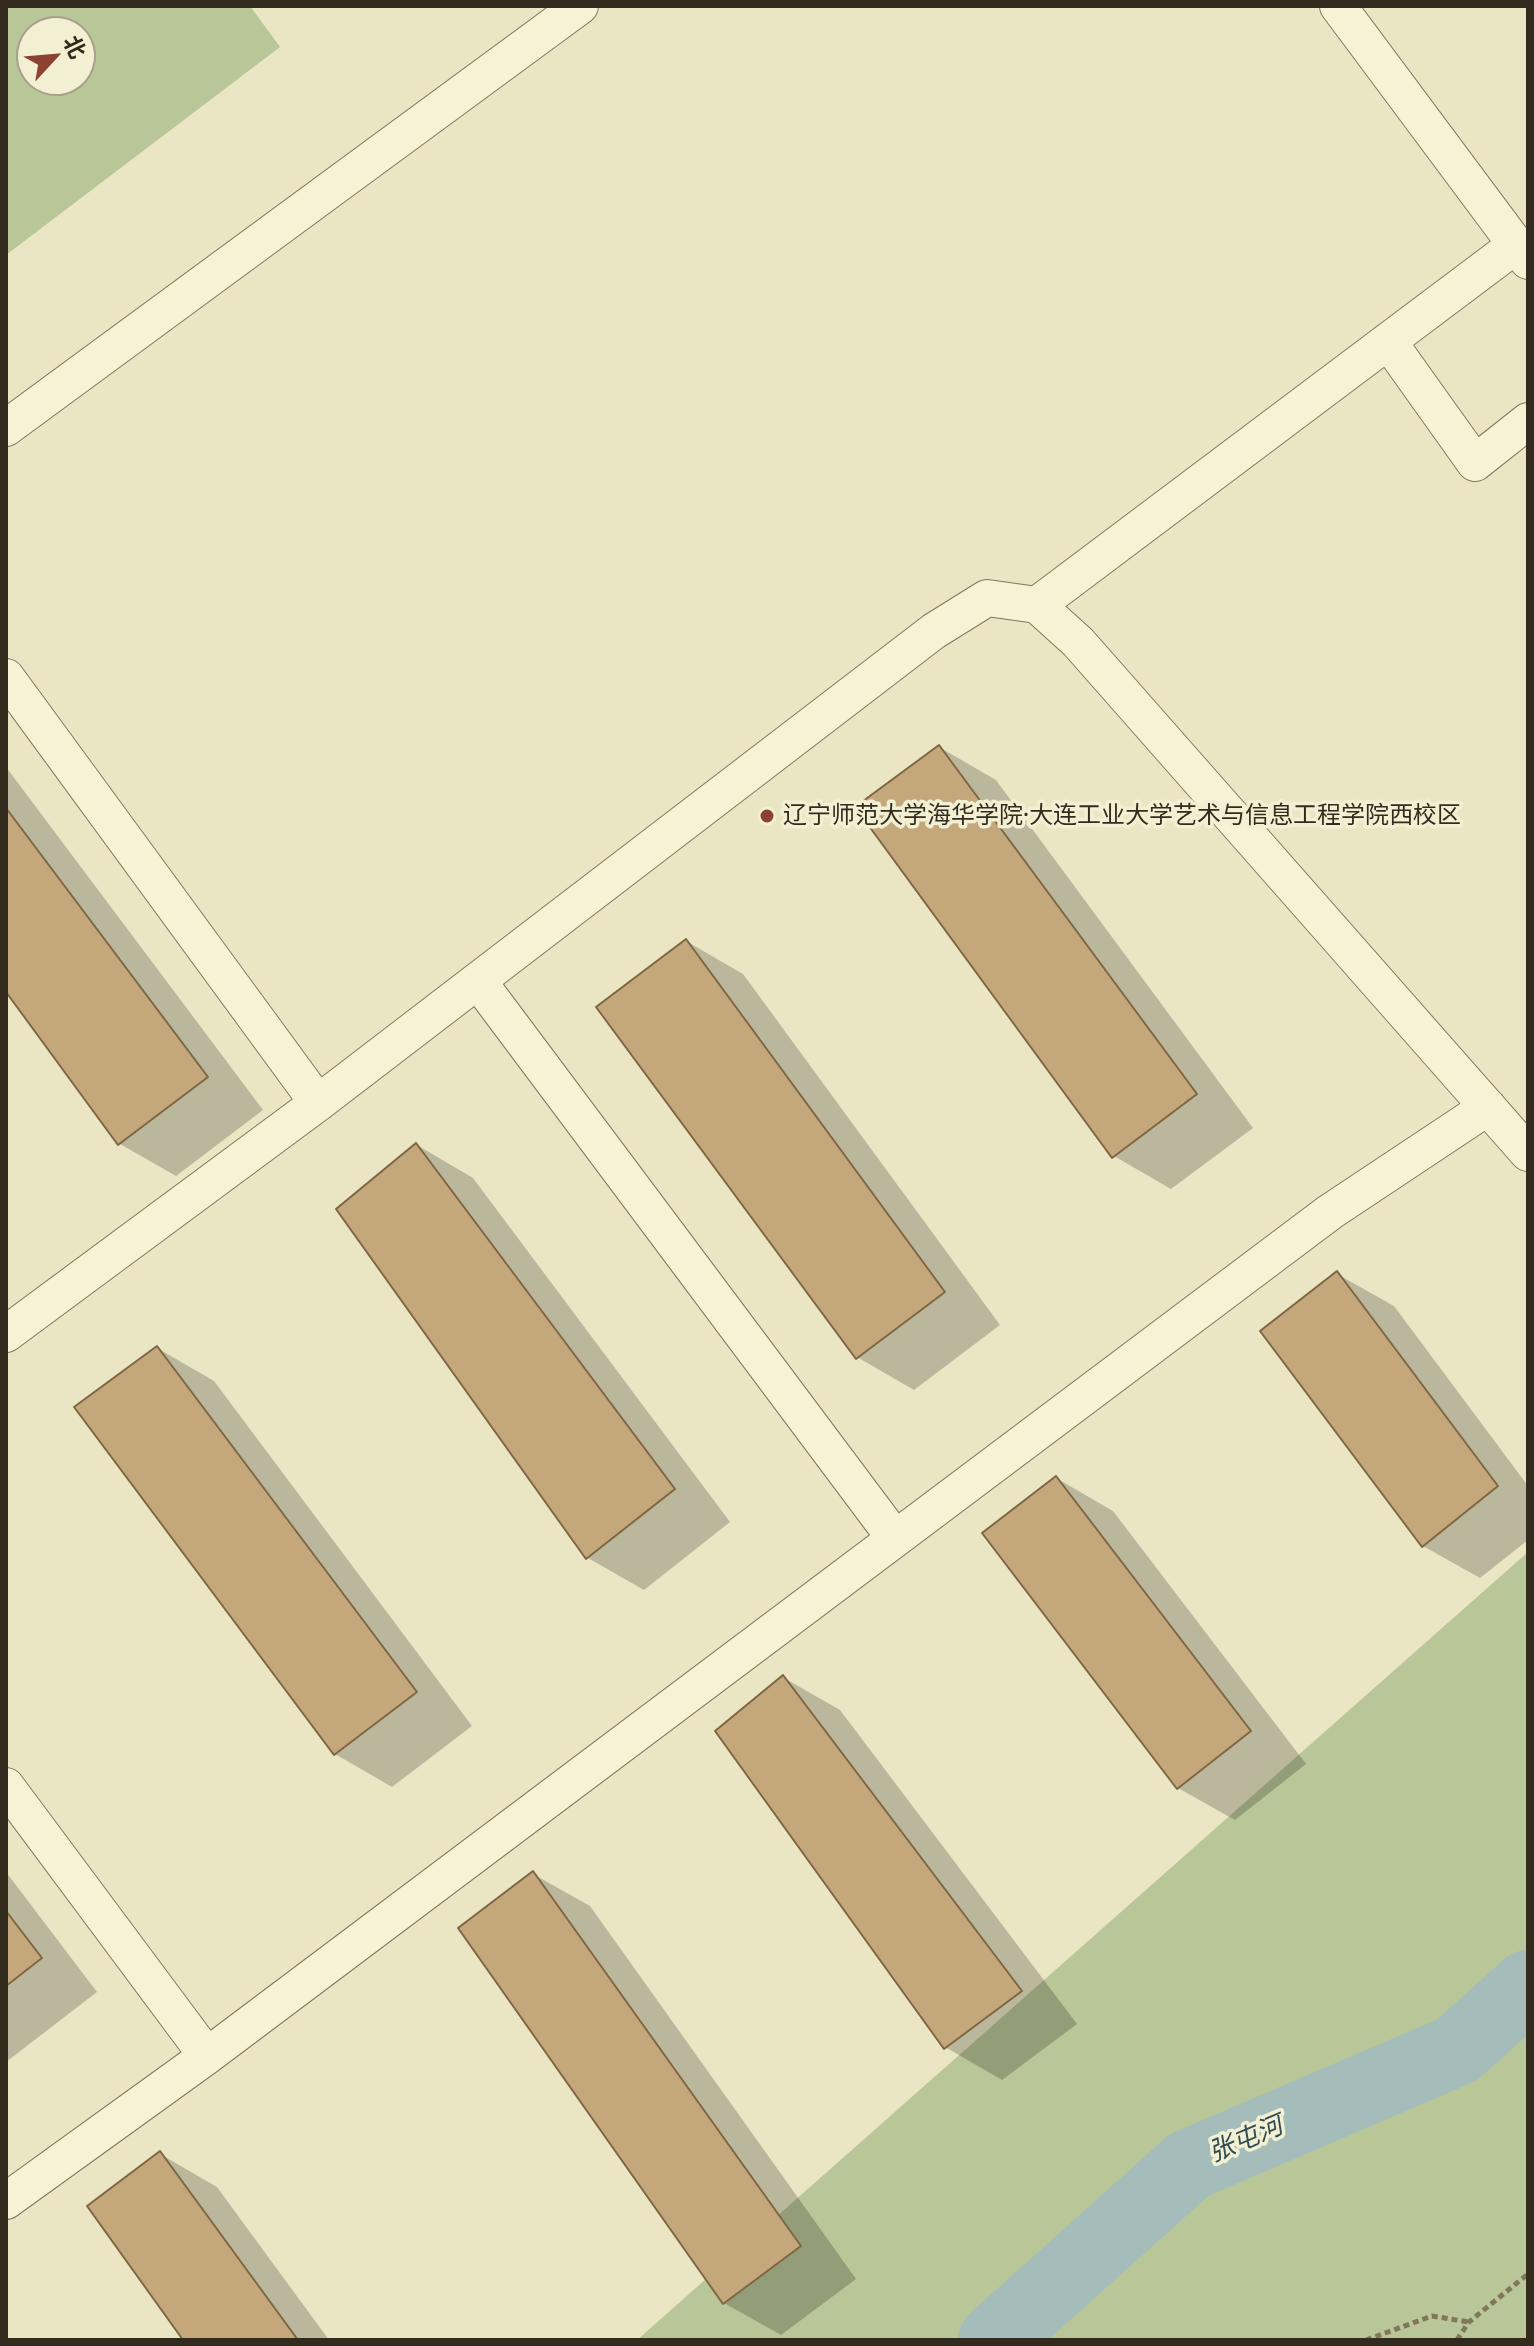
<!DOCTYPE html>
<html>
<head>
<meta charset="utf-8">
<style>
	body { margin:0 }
	#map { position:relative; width:1534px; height:2346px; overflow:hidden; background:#eae5c3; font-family:"Noto Serif","Noto Sans SC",serif }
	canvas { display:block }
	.frame { position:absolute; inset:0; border:8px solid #332c1e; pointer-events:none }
	.north { position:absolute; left:16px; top:16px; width:80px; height:80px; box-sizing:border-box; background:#f2efd2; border:2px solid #a6a18a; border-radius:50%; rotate:64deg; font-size:22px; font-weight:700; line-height:32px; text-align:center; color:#332c1e }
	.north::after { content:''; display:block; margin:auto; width:28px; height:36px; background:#8c4131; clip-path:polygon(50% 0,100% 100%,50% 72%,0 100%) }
</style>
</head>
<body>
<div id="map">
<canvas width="1534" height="2346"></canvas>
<div class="frame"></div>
<div class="north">北</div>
</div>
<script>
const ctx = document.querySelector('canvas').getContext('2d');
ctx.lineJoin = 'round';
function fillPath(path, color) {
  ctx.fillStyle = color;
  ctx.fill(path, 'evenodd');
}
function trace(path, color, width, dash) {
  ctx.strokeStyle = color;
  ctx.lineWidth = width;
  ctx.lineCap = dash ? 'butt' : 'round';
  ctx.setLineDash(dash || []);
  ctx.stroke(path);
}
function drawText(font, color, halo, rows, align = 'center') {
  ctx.font = font + ' "Noto Serif","Noto Sans SC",serif';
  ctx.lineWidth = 7;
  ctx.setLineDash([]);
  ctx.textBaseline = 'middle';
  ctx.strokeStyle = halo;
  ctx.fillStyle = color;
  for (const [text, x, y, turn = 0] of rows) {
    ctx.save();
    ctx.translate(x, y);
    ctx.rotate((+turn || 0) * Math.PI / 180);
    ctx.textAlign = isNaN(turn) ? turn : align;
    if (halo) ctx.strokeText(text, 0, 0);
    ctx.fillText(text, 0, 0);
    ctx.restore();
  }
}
fillPath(new Path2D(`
	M6 6H250L280 47 6 255ZM32 32H80V80H32Z
	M1528 1552V2340H637Z`), '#b8c698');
fillPath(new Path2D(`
	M939 747 996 780 1253 1128 1171 1189 1114 1156Z
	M6 767 263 1110 176 1176 120 1144 6 988Z
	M686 941 743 974 1000 1325 914 1390 857 1357Z
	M417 1145 473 1178 730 1522 644 1590 588 1558 338 1209Z
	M1337 1274 1394 1306 1528 1486V1540L1480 1578 1423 1546Z
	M157 1348 214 1381 472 1726 392 1787 335 1754Z
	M1056 1478 1113 1511 1306 1764 1235 1820 1178 1788Z
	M784 1678 840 1710 1077 2024 1002 2080 945 2047Z
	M6 1872 97 1992 6 2062Z
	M533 1874 590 1906 856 2279 781 2335 724 2303Z
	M160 2154 217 2187 329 2340H186Z`), '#0003');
trace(new Path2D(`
	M994 2340 1189 2165 1457 2050 1528 1986`), '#a5bdba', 72);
const building = new Path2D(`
	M939 745 1197 1094 1112 1158 855 807Z
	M6 808 208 1077 118 1145 6 992Z
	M686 939 945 1292 856 1359 596 1007Z
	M416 1143 675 1489 586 1559 336 1209Z
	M1337 1271 1498 1486 1422 1547 1260 1331Z
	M157 1346 417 1692 334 1755 74 1407Z
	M1056 1476 1251 1731 1177 1789 982 1533Z
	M783 1675 1022 1991 944 2049 715 1731Z
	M533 1871 801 2246 723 2304 458 1928Z
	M6 1911 42 1958 6 1986Z
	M160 2151 298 2340H183L87 2206Z`);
fillPath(building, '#c4a87c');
trace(building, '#7f6643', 2);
const minor = new Path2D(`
	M1338 6 1528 261
	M1388 341 1475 463 1528 421
	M6 428 580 6
	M1037 605 1516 245
	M6 677 318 1103
	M478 981 894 1537
	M6 1334 318 1103 934 631 987 598 1037 605 1078 642 1528 1153
	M6 1786 207 2056
	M6 2201 207 2056 1330 1212 1488 1107`);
trace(minor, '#82775b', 38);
trace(new Path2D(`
	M1366 2340 1432 2316 1469 2322
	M1457 2340 1469 2322 1528 2274`), '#82775b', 5, [6, 4]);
trace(minor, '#f5f2d5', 36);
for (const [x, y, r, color] of [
	[767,816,8,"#8c4131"]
]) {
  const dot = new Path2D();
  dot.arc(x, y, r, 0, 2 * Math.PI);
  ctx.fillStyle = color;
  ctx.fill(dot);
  trace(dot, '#f2efd2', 3);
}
drawText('24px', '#332c1e', '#f2efd2', [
	["辽宁师范大学海华学院·大连工业大学艺术与信息工程学院西校区",783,816]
], 'left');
drawText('italic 26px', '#2f4d52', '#f2efd2', [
	["张屯河",1246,2140,-23]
]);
</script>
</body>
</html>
